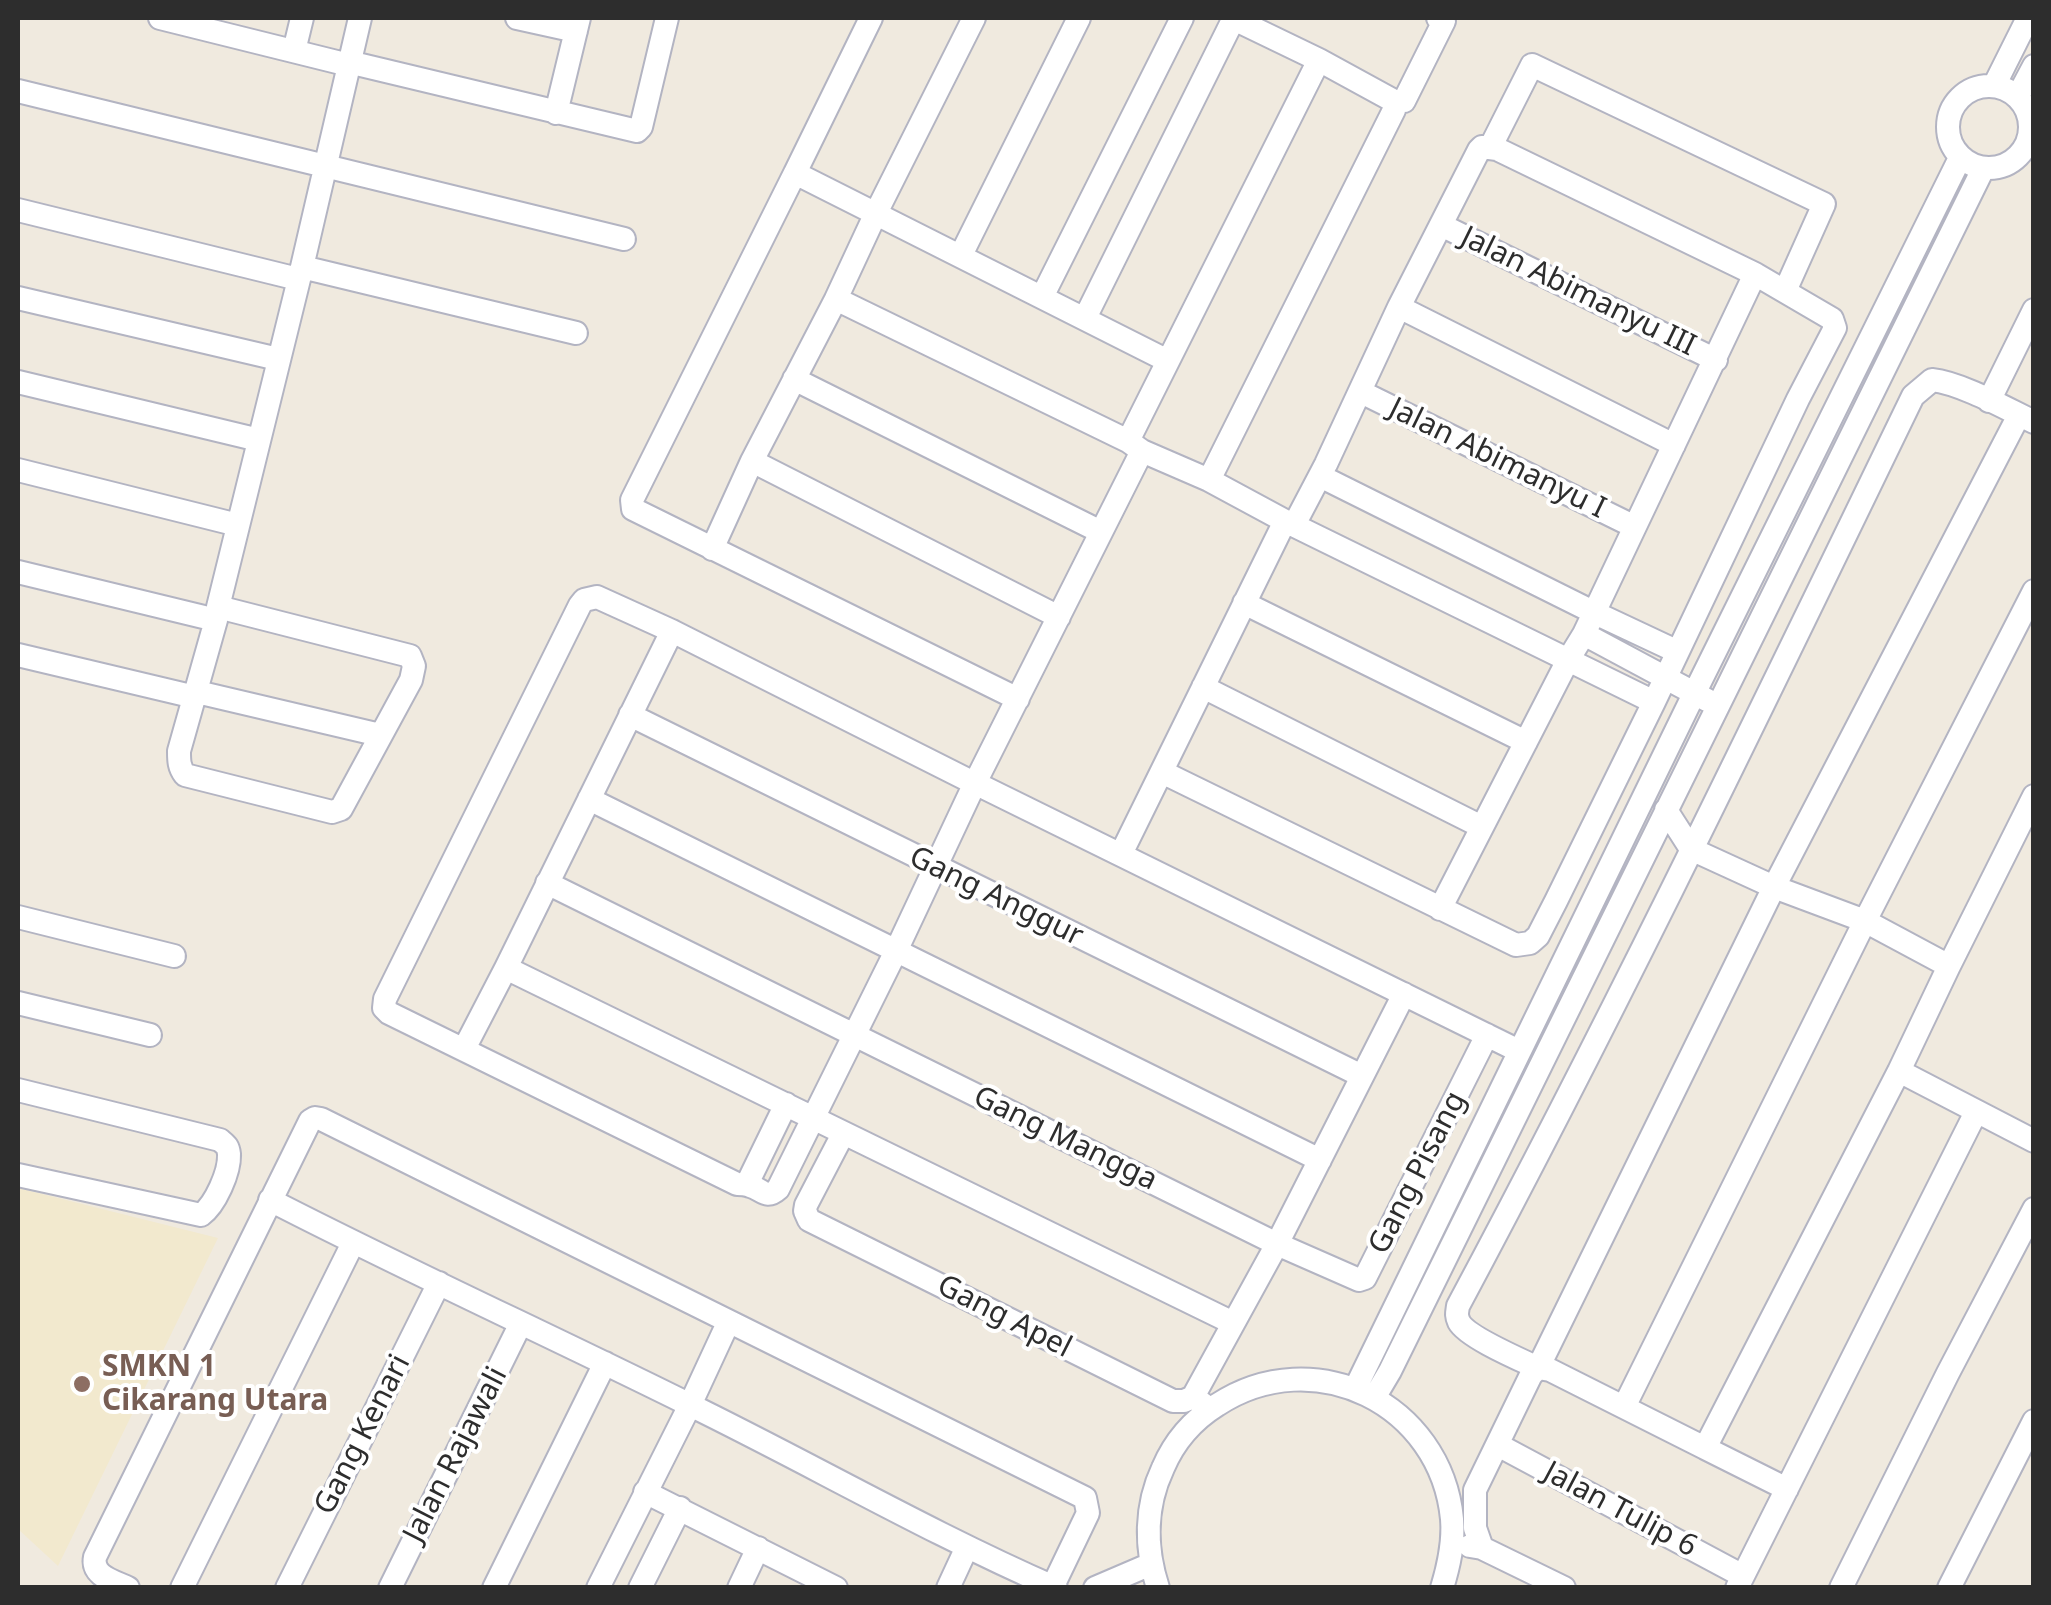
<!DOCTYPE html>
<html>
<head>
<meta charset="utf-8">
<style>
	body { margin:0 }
	#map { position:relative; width:2051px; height:1605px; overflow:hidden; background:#f0eadf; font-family:"Noto Sans",sans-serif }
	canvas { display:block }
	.frame { position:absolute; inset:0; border:20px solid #2d2d2d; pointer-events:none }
</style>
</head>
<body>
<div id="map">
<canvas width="2051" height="1605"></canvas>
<div class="frame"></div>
</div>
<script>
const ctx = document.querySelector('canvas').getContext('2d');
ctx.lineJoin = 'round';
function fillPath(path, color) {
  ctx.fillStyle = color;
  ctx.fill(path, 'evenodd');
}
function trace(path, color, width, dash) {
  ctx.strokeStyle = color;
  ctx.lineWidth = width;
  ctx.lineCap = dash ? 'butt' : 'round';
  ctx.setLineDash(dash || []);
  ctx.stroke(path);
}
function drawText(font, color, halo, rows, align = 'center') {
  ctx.font = font + ' "Noto Sans",sans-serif';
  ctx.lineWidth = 8;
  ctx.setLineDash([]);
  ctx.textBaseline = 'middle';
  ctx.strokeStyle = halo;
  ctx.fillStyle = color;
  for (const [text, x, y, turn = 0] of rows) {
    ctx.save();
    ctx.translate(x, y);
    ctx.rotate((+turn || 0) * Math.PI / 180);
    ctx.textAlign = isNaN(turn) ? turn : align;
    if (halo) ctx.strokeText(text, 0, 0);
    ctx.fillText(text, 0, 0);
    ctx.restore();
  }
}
fillPath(new Path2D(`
	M18 1188 218 1238 58 1566 18 1529Z`), '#f2e9ce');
const minor = new Path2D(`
	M160 18 349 65
	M517 18 576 31
	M871 18 795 173 1168 361
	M1232 18 1319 60 1394 101
	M294 51 302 18
	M361 65 637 131 641 127 667 18
	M1995 84 2028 18
	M1948 127a41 41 0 1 1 82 0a41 41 0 1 1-82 0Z
	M18 91 624 239
	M2018 96 2034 66
	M1394 101H1404L1444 21 1438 18
	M556 113 579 18
	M1490 148 1532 65 1824 204 1785 291
	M795 173 632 500 633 509 1018 699
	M18 210 298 279
	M1441 225 1716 360
	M961 255 1079 18
	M302 267 576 333
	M1042 297 1182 18
	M18 298 278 359
	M836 299 876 213 974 18
	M1399 307 1674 445
	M1085 318 1234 18
	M794 379 1101 532
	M18 382 259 440
	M1361 392 1633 526
	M1989 401 2034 310
	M2019 415 1774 887 1538 1368C1521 1360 1467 1337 1459 1322 1456 1315 1457 1313 1458 1306 1618 1007 1765 701 1913 396L1932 380C1961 383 2007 409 2034 422
	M1128 441 1319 60
	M1142 451 975 783 896 951 778 1189C766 1200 762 1189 750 1186 746 1184 742 1184 737 1184L389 1013 384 1008 385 999 580 605 584 600 597 597 672 631 966 779 983 787 1519 1051
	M752 461 1059 617
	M18 470 238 525
	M1320 476 1593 612 1676 651
	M1209 480 1394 110V101
	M712 549 752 461 836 299 1128 441 1142 451 1209 480 1285 521 1654 702
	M18 572 216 620
	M1244 603 1526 742
	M218 607 410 656 414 666 411 680 341 809 332 812 185 775C179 767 179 761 179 751L216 620 218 607 302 267 360 18
	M1584 634 1707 700
	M18 655 195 697
	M1203 687 1482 827
	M197 692 380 735
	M630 715 1362 1076
	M1162 772 1516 945 1530 943 1538 936 1556 901 1654 702 1798 399 1835 328 1832 319 1755 274 1497 149 1482 147 1479 150 1399 307 1326 464 1294 525
	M589 799 1320 1160
	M1666 810 1691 849 1774 887 1865 921 1949 966 1899 1071 1705 1448 1787 1489
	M1121 854 1285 521
	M547 883 1277 1244 1359 1280 1365 1278 1487 1035
	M1440 909 1568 660 1584 634 1755 274
	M18 917 174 956
	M1949 966 2034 796
	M506 968 1233 1323
	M18 1003 150 1035
	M464 1049 506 968 672 631
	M1899 1071 2034 1141
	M18 1090 220 1140C226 1145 228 1146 229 1154 230 1172 215 1205 201 1215L18 1175
	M843 1134 806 1205 805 1211 809 1220 1173 1401H1184L1193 1397 1210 1409
	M747 1184 786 1104
	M270 1200C408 1271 549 1335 688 1404 811 1464 930 1533 1056 1588
	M1355 1389 1694 694 1960 158
	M1193 1397 1277 1244 1404 994
	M1374 1398 1390 1371 1983 169
	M1624 1407 1865 921 2034 591
	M1498 1445 1743 1576
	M645 1492 836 1588
	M1470 1546 1482 1548 1564 1588
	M1482 1548 1475 1528V1490L1531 1375 1538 1368 1550 1370 1705 1448
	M128 1588C114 1581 91 1576 95 1557L310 1121 315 1118 321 1119 1085 1498 1088 1513 1052 1588
	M182 1588 353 1243
	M287 1588 439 1283
	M390 1588 521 1323
	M494 1588 605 1363
	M598 1588 690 1405 728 1323
	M640 1588 680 1508
	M739 1588 758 1548
	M948 1588 967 1547
	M1095 1588 1151 1564
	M1158 1588C1145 1548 1145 1506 1163 1468 1174 1442 1193 1420 1217 1405 1314 1341 1441 1404 1452 1519 1454 1543 1449 1565 1442 1588
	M1737 1588 1976 1112
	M1841 1588 1948 1373 2034 1209
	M1949 1588 2034 1421`);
trace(minor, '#b3b4c2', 26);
trace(minor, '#fff', 22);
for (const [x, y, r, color] of [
	[82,1384,10,"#8d6e63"]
]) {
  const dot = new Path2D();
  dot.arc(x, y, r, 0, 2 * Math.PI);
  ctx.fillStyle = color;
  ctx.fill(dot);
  trace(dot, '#fff', 4);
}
drawText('30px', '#2d2d2d', '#fff', [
	["Jalan Abimanyu III",1578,292,26],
	["Jalan Abimanyu I",1497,459,26],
	["Gang Anggur",996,897,26],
	["Gang Mangga",1065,1139,26],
	["Gang Pisang",1418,1173,-63],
	["Gang Apel",1004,1317,27],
	["Gang Kenari",363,1435,-63],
	["Jalan Rajawali",456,1455,-63],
	["Jalan Tulip 6",1620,1510,28]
]);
drawText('bold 30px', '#785e54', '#fff', [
	["SMKN 1",102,1367],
	["Cikarang Utara",102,1401]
], 'left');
</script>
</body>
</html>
